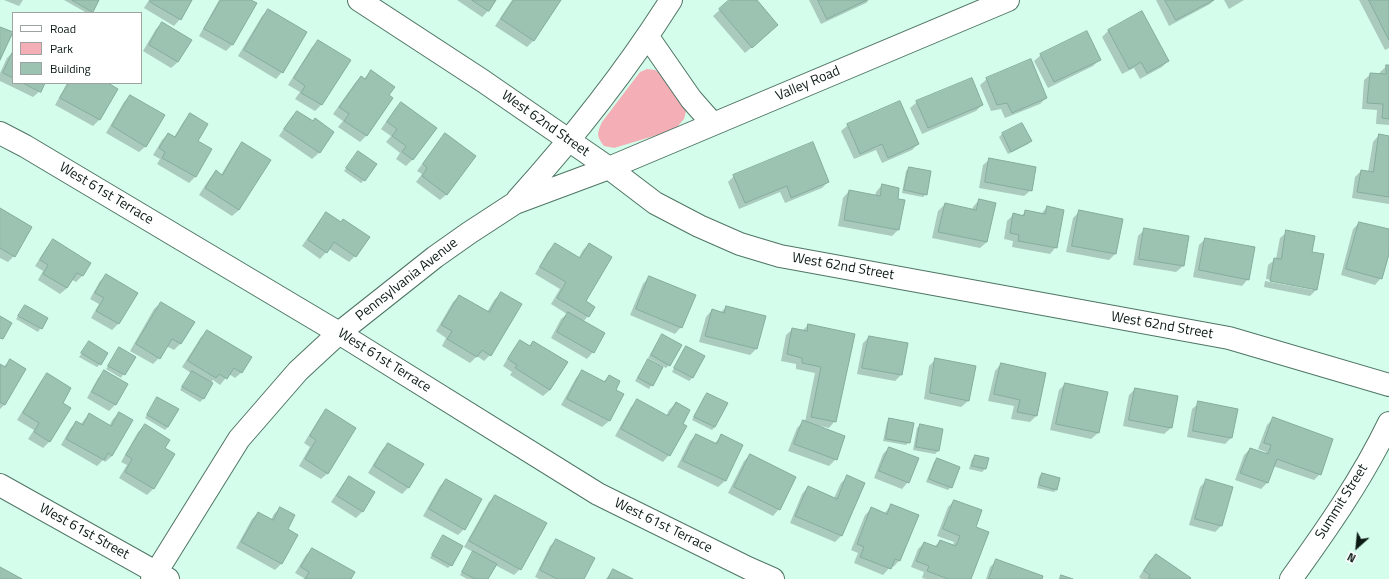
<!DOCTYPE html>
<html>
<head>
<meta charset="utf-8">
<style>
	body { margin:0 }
	#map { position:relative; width:1389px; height:579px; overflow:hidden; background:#d4fdeb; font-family:"Titillium Web",sans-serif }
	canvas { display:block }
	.legend { position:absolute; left:12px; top:12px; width:130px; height:72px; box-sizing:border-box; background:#fff; border:1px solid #9da3a1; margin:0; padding:5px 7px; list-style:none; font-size:12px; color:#0b1a14 }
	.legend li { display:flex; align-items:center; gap:8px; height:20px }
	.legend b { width:20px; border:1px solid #9da3a1 }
	.north { position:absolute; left:1337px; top:527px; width:40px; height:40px; -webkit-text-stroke:3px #fff; paint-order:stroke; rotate:207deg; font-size:11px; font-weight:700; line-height:16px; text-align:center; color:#0b1a14 }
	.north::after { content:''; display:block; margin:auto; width:14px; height:18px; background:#0b1a14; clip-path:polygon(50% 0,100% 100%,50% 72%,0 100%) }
</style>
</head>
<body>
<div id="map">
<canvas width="1389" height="579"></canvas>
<ul class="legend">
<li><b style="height:5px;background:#fff"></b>Road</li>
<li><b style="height:11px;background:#f4aeb5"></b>Park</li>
<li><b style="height:11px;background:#9cc3b2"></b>Building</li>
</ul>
<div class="north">N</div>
</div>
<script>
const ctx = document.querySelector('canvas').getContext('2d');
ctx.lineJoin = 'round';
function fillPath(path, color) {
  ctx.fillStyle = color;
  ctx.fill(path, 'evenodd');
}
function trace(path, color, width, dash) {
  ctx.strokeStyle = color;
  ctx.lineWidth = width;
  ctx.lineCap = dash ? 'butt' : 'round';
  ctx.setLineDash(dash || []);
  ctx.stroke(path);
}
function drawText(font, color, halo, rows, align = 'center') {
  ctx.font = font + ' "Titillium Web",sans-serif';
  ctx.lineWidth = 3.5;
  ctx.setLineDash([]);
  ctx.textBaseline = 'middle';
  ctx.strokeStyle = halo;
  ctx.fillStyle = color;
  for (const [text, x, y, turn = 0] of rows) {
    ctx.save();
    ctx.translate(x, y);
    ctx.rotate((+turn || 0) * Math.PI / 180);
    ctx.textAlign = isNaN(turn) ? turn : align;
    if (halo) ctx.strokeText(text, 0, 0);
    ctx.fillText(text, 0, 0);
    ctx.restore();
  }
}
fillPath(new Path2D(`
	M647 69 655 70 663 75 686 111 684 119 677 127 664 133 614 148 604 146C596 136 597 133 602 122L640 72Z`), '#f4aeb5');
fillPath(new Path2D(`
	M4 0H23L19 6Z
	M64 0H98L90 13H87Z
	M149 0H191L180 19 174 26 144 8Z
	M219 0H249L255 3 232 45 226 51 199 36Z
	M457 0H495L488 11 482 17Z
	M512 0H560L533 41 527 47 495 26Z
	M731 0H755L771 31 745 53 713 16Z
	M809 0H869L866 3 821 24Z
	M1156 0H1214L1210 4 1169 26Z
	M1224 0H1244L1229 9Z
	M1359 0H1389V48L1385 50Z
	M268 10 282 72 276 79 238 56 262 16Z
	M1142 13 1168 61 1162 67 1140 79 1134 68 1122 74 1102 37 1108 31Z
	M162 23 190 40 178 62 171 68 143 51 156 29Z
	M319 41 349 61 321 105 315 111 295 99 300 92 288 85 312 47Z
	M13 52V83H44L40 91 33 97 0 81V73L7 58Z
	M1041 55 1099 60 1093 66 1048 88 1034 61Z
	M1387 66H1389V125L1376 124 1377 110 1362 109 1364 80 1371 74 1380 75V72Z
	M371 71 388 96 392 99 366 136 360 142 338 127 343 121 333 114 355 83 361 77 364 79Z
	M987 79 1046 98 1040 104 1005 118 1001 109 991 111 980 85Z
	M67 83H106L116 89 99 120 93 126 55 105Z
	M130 96 146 146 139 152 106 133 124 102Z
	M917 102 982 105 976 111 922 134 910 108Z
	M401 103 435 128 412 160 406 166 396 159 400 153 386 142 391 136 381 129 395 109Z
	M297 112 312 122 333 132 319 153 312 159 279 136 291 118Z
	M190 114 196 141 211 150 195 177 189 183 157 164 160 159 153 155 162 140 168 134 174 137 184 121Z
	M1022 124 1031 141 1028 144 1008 154 999 137 1002 134Z
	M848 125 918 144 912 150 882 163 876 150 854 159 841 131Z
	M445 135 447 194 440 200 416 182 422 174 417 171 439 141Z
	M1379 135 1389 137V204L1352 198 1355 177 1361 171 1368 172 1373 142Z
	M242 143 239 210 232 216 199 195 210 178 216 172 221 175 236 150Z
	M358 152 364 180 361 183 344 171Z
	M990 159 1031 190 1024 196 979 188 983 165Z
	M909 168 926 194 923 197 902 193 906 171Z
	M734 176 828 182 822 188 785 203 780 192 739 209 728 182Z
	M882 185 897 200 898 230 892 236 838 226 843 198 849 191 875 196 876 192Z
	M979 200 987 242 980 248 932 238 938 211 945 204 972 210 973 207Z
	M1047 207 1056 247 1050 254 1012 247 1013 241 1004 239 1007 221 1013 215 1021 216 1026 211 1041 214Z
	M0 209 14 256 8 262 0 258Z
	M1079 212 1122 220 1115 254 1109 260 1066 252 1073 218Z
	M326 214 355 256 349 262 329 249 320 259 302 246 320 220Z
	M1359 223 1389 230V250L1381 278 1375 285 1341 275 1353 229Z
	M1144 230 1183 266 1176 272 1133 265 1138 236Z
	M1287 232 1311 253 1316 290 1310 296 1264 287 1265 281 1313 290V288L1266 279 1268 265 1276 259 1280 238Z
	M1205 239 1248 279 1242 286 1193 277 1199 245Z
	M53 241 90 263 82 276 76 282 71 279 67 288 60 294 38 280 43 271 35 266 47 247Z
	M589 244 584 302 588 316 583 322 593 352 587 359 551 338 561 319 567 314 551 304 560 289 535 274 548 251 555 245 578 259 583 250Z
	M107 275 136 293 118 324 112 330 91 318 99 304 90 299 100 281Z
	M649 277 681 327 675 334 630 315 643 284Z
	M502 293 490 355 484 361 477 356 470 363 442 346 446 338 436 331 453 302 459 296 487 312 495 299Z
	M161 303 193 322 180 344 174 350 166 346 159 358 153 364 130 351 154 309Z
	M25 306 47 318 38 332 16 319Z
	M726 307 756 349 750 355 699 342 706 317 712 310 720 313Z
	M808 325 853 334 835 421 829 428 816 425 836 459 829 466 788 451 797 428 803 422H805L815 373 796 369V364L781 361 786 335 793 329 802 331Z
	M207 331 242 372 235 378 229 374 220 385 213 380 210 383H212L203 399 200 402 180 390 191 373 182 367 201 337Z
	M662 335 669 365 666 368 648 358Z
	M869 337 901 375 895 381 857 374 863 343Z
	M520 341 529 347 533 342 566 363 550 390 543 396 510 375 512 372 503 366 514 348Z
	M89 343 100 364 97 367 79 357Z
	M686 347 703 356 692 378 689 381 672 372 683 350Z
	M119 348 134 357 121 378 106 369Z
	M936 359 968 401 961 407 924 399 929 366Z
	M648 360 662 368 649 389 635 381Z
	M10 361 5 404 0 409V365L3 367Z
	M1001 364 1045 374 1036 416 1030 422 1011 419 1014 406 988 401 995 371Z
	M582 371 603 382 609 376 615 390 623 394 609 421 602 427 561 405 576 378Z
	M105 372 127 385 115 405 109 411 87 398 98 378Z
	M47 375 61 403 49 442 43 448 28 439 34 430 17 420 41 381Z
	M1065 384 1106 393 1098 433 1091 439 1050 430 1059 390Z
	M1135 389 1171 428 1164 434 1123 426 1129 395Z
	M707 394 715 427 712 430 692 420 704 397Z
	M157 398 168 427 165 430 145 418Z
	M637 401 666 416 669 410 676 403 669 455 663 462 615 436 631 407Z
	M1199 403 1237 410 1231 438 1225 444 1187 437 1192 409Z
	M326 410 328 473 321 479 299 466 310 447 304 443 320 417Z
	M119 413 112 456 105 462 103 460 97 466 61 445 70 429 76 422 80 425 89 414 109 426 113 419Z
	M890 419 909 442 906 445 883 441 887 422Z
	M1273 419 1320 474 1314 480 1273 466 1268 482 1261 489 1235 480 1244 455 1250 449 1265 454 1266 452 1258 449 1267 425Z
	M145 425 164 449 174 454 153 489 147 495 119 478 127 465 121 462 138 432Z
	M920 425 938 451 935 454 913 450 917 428Z
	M696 435 714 444 722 435 742 445 725 481 718 487 677 467 690 441Z
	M388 444 409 487 402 494 368 473 382 450Z
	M889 448 908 482 902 489 874 478 883 454Z
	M750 455 779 509 773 516 728 493 744 461Z
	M975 456 988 459 985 469 982 472 969 469 972 459Z
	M937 459 951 487 948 490 926 482 934 462Z
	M1042 474 1057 489 1054 492 1037 488 1039 477Z
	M349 477 362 512 356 518 331 502 343 484Z
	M847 477 864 483 841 536 835 542 790 523 802 494 808 487 834 498 841 483Z
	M446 480 464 529 458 535 423 516 440 486Z
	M1206 481 1232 488 1221 526 1215 532 1189 525 1200 487Z
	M495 496 520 569 514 575 495 565 487 579H467L460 575 473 552 464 547 489 502Z
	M954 501 974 527 970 579H926L922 578 924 572 911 567 918 549 924 543 934 547 940 541 953 546 954 542 937 536 948 507Z
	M891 505 917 516 899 561 893 567 891 566 883 575 854 563 858 553 851 550 865 515 871 509 884 514Z
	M280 508 287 529 297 535 281 564 275 570 236 548 252 519 258 513 271 520 274 514Z
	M444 536 451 565 448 568 430 558Z
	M556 540 583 579H539L535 577 550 546Z
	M312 549 350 579H303L304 578 295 573 306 555Z
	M1156 555 1189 579H1141L1139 577 1149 561Z
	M997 560 1041 579H986L990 567Z
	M613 570 631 579H606Z`), '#0003');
const building = new Path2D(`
	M72 0H99L93 12Z
	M151 0H192L181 20 150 2Z
	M221 0H251L257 3 233 45 204 29Z
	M472 0H496L489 11Z
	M514 0H561L534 41 501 19Z
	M729 0H757L778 25 752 48 719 9Z
	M818 0H867L827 19Z
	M1165 0H1214L1176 20Z
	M1369 0H1389V40Z
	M268 9 307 32 283 73 244 50Z
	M1142 11 1169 61 1147 73 1141 62 1129 69 1108 30Z
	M162 22 192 40 178 62 149 45Z
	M0 27 13 32 0 60Z
	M1087 31 1101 60 1054 82 1040 54Z
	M318 40 351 60 322 105 301 93 305 86 294 78Z
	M13 51V78L3 73Z
	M1031 59 1047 98 1012 113 1007 103 997 105 986 78Z
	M1386 65H1389V119L1382 118 1383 104 1367 103 1370 73 1386 74Z
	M371 70 395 87 389 95 393 98 367 136 344 121 349 114 339 107 361 76 365 79Z
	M972 78 983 105 928 128 916 101Z
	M23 83H45L41 92Z
	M69 83H108L118 89 100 120 60 98Z
	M130 95 165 115 146 147 112 126Z
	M900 101 919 144 888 158 882 144 860 154 847 124Z
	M401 102 437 128 413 160 402 152 406 146 392 136 397 129 387 122Z
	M297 111 313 121 315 118 334 132 320 153 284 129Z
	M190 113 208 124 198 141 212 149 196 177 162 158 165 152 159 148 168 133 175 137Z
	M1022 123 1032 141 1011 152 1002 133Z
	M445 133 476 156 447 195 422 176 427 168 423 164Z
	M1379 134 1389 136V197L1357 192 1361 170 1373 172Z
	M242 142 271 160 239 210 205 188 216 170 222 175Z
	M813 142 829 182 791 198 787 186 745 203 733 175Z
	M358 151 377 164 365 181 346 168Z
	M989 158 1036 167 1032 191 985 182Z
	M909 167 931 171 927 195 904 190Z
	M882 184 899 188 898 199 905 200 899 230 844 220 849 190 880 196Z
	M979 199 996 203 987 242 938 232 945 203 976 210Z
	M1047 206 1064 210 1057 248 1018 241 1019 235 1010 233 1013 213 1024 216 1025 210 1045 214Z
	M0 208 32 227 15 257 0 248Z
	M1079 210 1123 219 1116 254 1072 246Z
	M326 212 341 222 343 219 370 237 356 257 334 242 327 253 308 240Z
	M1359 222 1389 229V254L1382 279 1346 269Z
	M1144 228 1189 236 1184 266 1139 259Z
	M1286 230 1315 236 1312 252 1324 254 1317 290 1270 281 1274 258 1281 259Z
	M1205 238 1255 247 1249 280 1199 270Z
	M53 239 91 263 83 276 77 273 67 288 43 274 48 265 40 260Z
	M555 243 580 258 589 243 612 257 586 301 595 307 589 317 557 298 566 282 540 267Z
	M106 274 138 293 119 324 96 311 104 298 95 293Z
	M649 276 696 295 682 328 636 309Z
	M501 292 522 304 491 356 482 350 477 357 447 339 452 331 441 325 459 295 489 312Z
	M161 302 195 322 181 344 172 339 160 359 136 344Z
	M25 305 48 318 42 329 18 316Z
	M726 306 766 316 757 349 705 336 712 309 724 313Z
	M568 312 605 333 594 353 557 332Z
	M0 316 12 323 3 339 0 338Z
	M808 324 855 334 836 422 811 417 821 367 802 363V358L787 354 792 328 807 331Z
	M207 330 252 357 242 373 234 368 227 379 219 374 216 378 188 361Z
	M662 334 682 345 670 366 651 355Z
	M869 336 908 343 902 375 862 368Z
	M520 340 530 346 533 341 568 362 550 390 515 368 517 365 508 359Z
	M89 341 108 353 101 365 81 353Z
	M686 346 705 356 693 378 674 368Z
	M119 347 136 357 125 375 108 366Z
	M935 358 976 366 969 401 930 393Z
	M10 359 26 369 5 405 0 402V364L5 367Z
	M648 359 663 367 653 386 638 378Z
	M1001 363 1046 373 1037 416 1017 412 1020 400 994 394Z
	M104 370 128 384 116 405 92 392Z
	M582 370 605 382 609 375 620 381 616 390 624 394 610 421 567 399Z
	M192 371 213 383 204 399 182 387Z
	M47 373 71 388 63 403 71 408 50 442 34 432 39 423 23 413Z
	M1065 383 1108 392 1099 433 1056 424Z
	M1135 388 1178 396 1172 428 1129 420Z
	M707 393 728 403 715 427 694 417Z
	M157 397 179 409 168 427 147 415Z
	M637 399 668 416 676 402 690 410 683 424 687 426 670 456 621 429Z
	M1198 401 1238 409 1232 438 1193 431Z
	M326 409 356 428 328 474 305 459 316 440 310 436Z
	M119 412 133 420 112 456 108 453 104 460 66 439 76 421 83 425 89 413 111 426Z
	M1273 417 1333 439 1321 475 1277 459 1268 483 1240 473 1250 448 1268 454 1271 445 1264 443Z
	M889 418 914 423 910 443 886 439Z
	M803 420 845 436 837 460 794 444Z
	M145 424 170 440 165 448 175 454 154 489 125 472 132 459 126 455Z
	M920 424 943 429 939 451 916 447Z
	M696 434 717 444 721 434 743 445 726 481 683 461Z
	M388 443 424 464 409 488 374 466Z
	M889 447 919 458 909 483 879 471Z
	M750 454 796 477 780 510 734 487Z
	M975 455 989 458 986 469 972 466Z
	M937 458 960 467 952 488 929 479Z
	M1042 473 1060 478 1057 490 1039 485Z
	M847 475 865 483 842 536 795 516 808 486 837 499Z
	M349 476 375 492 363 512 337 496Z
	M446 479 482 499 465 530 429 509Z
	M1206 479 1233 487 1222 526 1195 519Z
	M495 495 547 523 521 570 469 541Z
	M954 500 982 510 976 527 989 532 971 579H948L927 571 929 566 916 561 924 542 937 547 940 540 956 546 960 536 943 529Z
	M891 504 919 515 900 561 895 559 891 569 860 557 864 547 857 544 871 507 887 514Z
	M280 507 295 515 288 529 298 535 282 564 241 542 258 512 273 520Z
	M443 535 463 546 452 566 432 555Z
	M556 539 595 558 584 579H557L540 570Z
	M312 548 355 572 351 579H305L309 572 301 567Z
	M473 551 497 564 488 579H475L462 572Z
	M1156 554 1191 578 1190 579H1148L1150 575 1144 571Z
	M996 559 1043 576 1042 579H989Z
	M0 567 22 579H0Z
	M613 569 633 579H608Z
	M1061 575 1073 579H1060Z`);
fillPath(building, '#9cc3b2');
trace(building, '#85ac9c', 1);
const minor = new Path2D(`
	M359 0 483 81 609 168 655 203 699 226 740 244 780 256 1229 338 1389 385
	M648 37 691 99 713 124
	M0 133 25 146 339 333 598 494 748 568 773 579
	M517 200C573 138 626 71 671 0
	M0 485 168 579
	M152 579 239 439 298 371 339 333 435 257 469 233 515 203 609 168 1008 0
	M1291 579C1327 529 1362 479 1389 423`);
trace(minor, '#4f7565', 24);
trace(minor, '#fff', 22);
drawText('14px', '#0b1a14', '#fff', [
	["Valley Road",808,84,-23],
	["West 62nd Street",545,124,35],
	["West 61st Terrace",106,194,31],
	["West 62nd Street",843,267,10],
	["Pennsylvania Avenue",407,280,-38],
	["West 62nd Street",1162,326,10],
	["West 61st Terrace",384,361,32],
	["Summit Street",1342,502,-58],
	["West 61st Terrace",663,526,26],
	["West 61st Street",84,532,29]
]);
</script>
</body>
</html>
